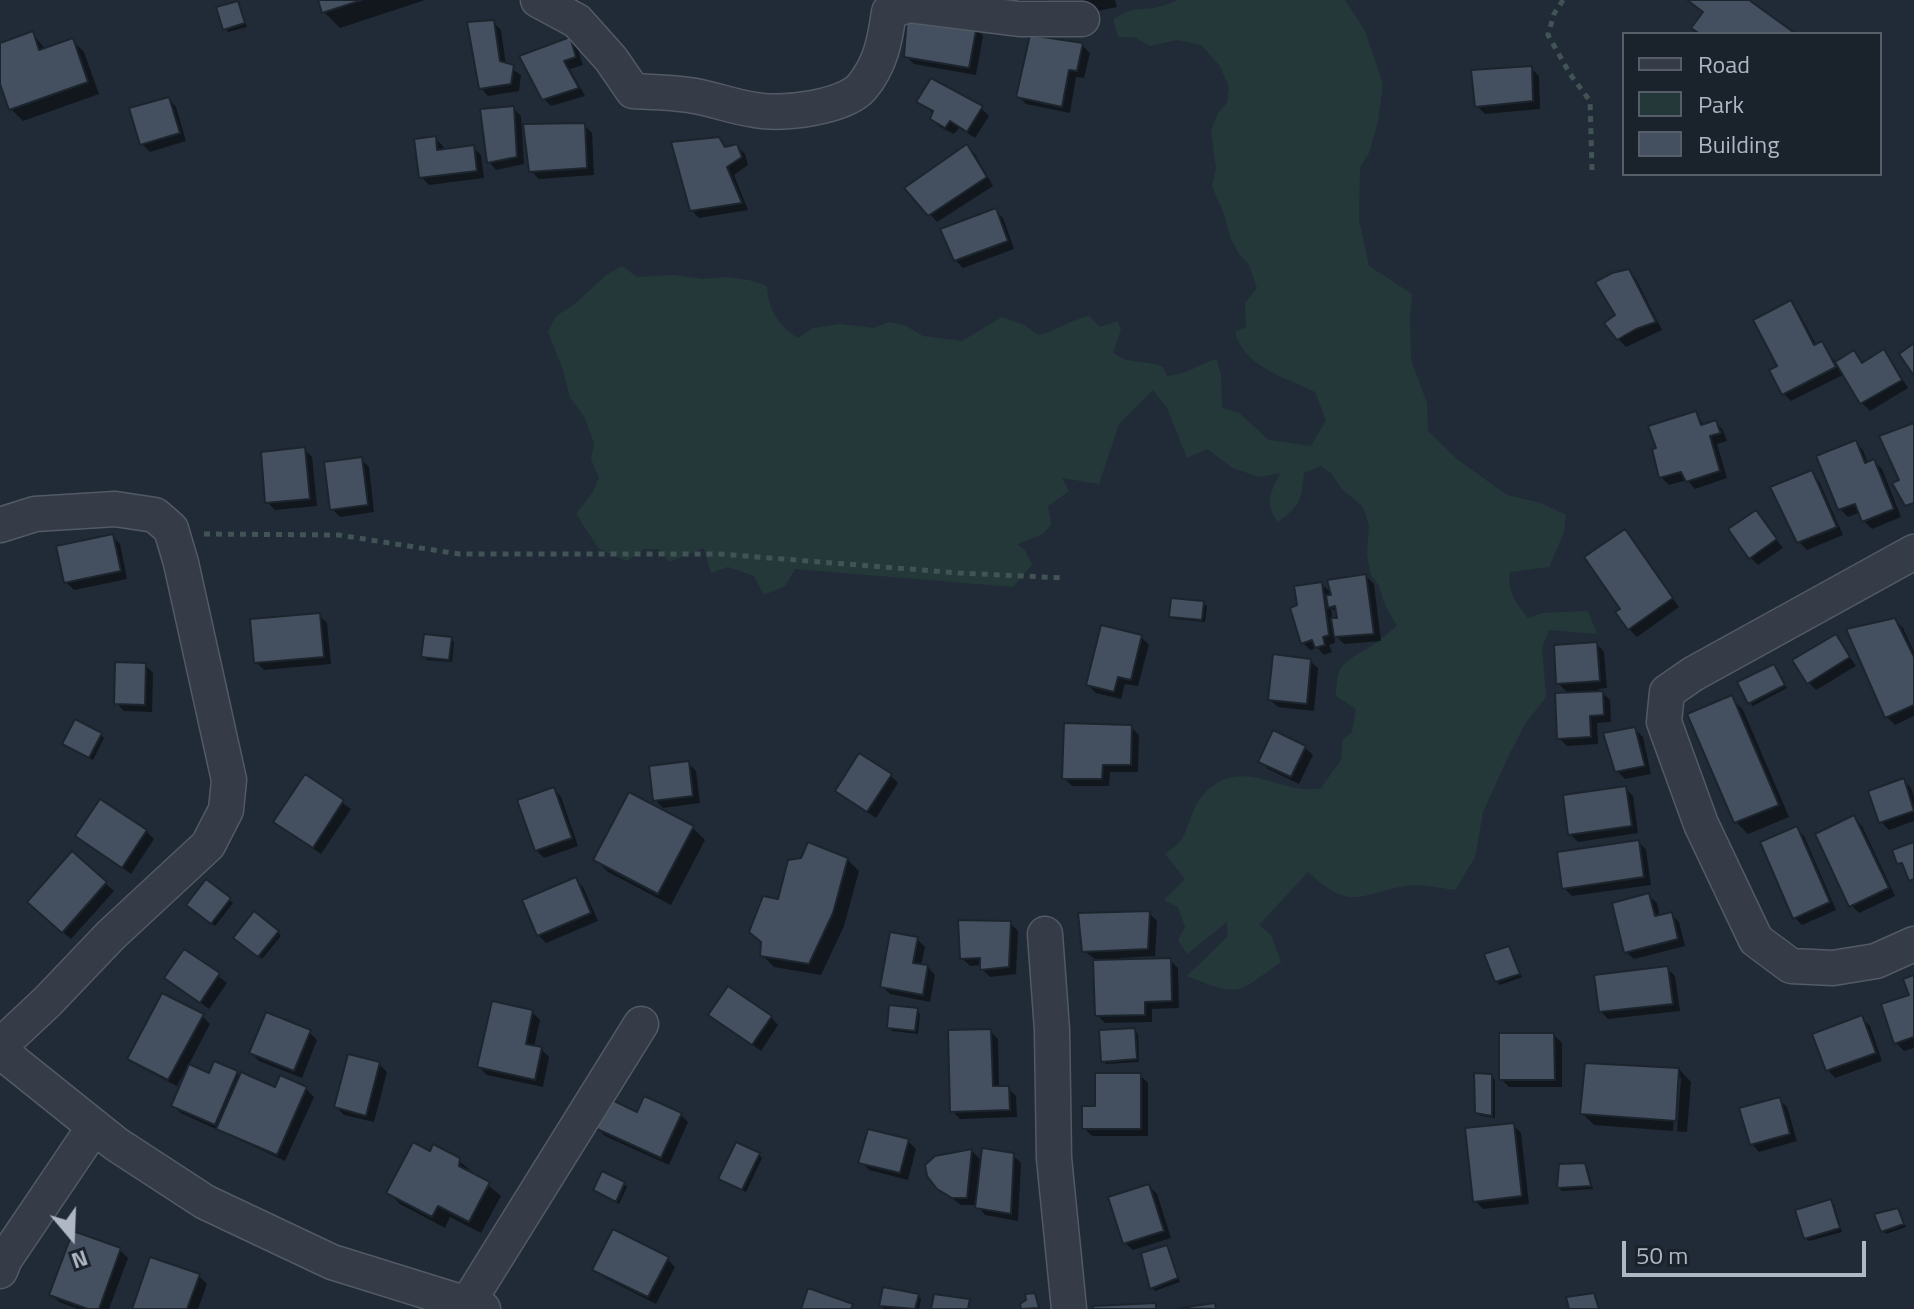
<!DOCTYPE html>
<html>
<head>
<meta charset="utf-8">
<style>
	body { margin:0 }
	#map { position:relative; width:1914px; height:1309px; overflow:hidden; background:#212b37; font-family:"Titillium Web",sans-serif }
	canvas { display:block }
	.legend { position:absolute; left:1622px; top:32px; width:260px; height:144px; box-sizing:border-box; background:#1a222c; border:2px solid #565e69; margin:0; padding:10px 14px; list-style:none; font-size:24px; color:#afb7c4 }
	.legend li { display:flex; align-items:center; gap:16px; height:40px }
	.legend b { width:40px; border:2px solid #565e69 }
	.north { position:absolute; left:32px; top:1197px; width:80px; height:80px; -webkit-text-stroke:6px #1a222c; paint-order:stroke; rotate:161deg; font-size:22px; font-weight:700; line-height:32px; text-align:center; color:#afb7c4 }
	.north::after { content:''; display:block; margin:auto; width:28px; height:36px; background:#afb7c4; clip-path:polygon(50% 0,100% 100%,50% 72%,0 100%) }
	.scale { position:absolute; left:1622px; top:1241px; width:244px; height:36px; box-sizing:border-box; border:4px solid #afb7c4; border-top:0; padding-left:10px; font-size:24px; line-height:28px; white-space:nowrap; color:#afb7c4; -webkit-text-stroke:6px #1a222c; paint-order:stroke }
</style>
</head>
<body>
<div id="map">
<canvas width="1914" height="1309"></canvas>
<ul class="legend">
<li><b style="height:10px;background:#353c47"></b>Road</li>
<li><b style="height:22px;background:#243839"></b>Park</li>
<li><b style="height:22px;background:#44505f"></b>Building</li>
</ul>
<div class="north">N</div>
<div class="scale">50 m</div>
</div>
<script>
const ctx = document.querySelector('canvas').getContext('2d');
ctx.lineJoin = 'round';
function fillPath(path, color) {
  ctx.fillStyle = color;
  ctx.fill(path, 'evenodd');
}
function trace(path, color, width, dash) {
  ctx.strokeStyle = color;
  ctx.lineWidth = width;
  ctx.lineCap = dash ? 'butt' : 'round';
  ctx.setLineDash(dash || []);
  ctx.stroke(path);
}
fillPath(new Path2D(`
	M1178 0H1345L1365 31 1383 84 1378 122 1369 153 1360 167 1359 220 1369 266 1412 294 1410 316 1411 360 1427 403 1428 431 1458 460 1507 495 1541 503 1566 515 1564 532 1549 567 1510 572C1506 591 1517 604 1528 618L1543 613 1588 611 1597 634 1549 630 1542 648 1546 697 1525 724 1507 759 1483 812 1475 857 1455 890C1439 888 1420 883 1405 886 1356 895 1351 911 1308 872L1259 925 1271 935 1281 962C1235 995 1241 997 1187 976L1228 936 1227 922 1187 954 1178 940 1185 927 1178 907 1164 900 1185 879 1165 854C1171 849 1180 844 1183 837 1190 824 1192 808 1202 796 1241 751 1283 798 1321 788L1341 760 1343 739 1352 732 1356 709 1336 696C1337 666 1341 664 1365 650 1376 644 1387 634 1397 626L1386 607 1379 586 1371 575 1367 555 1369 525 1363 507 1341 488 1331 473 1321 466 1304 473C1301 501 1301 505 1278 522 1263 501 1271 494 1280 473L1259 477 1233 468 1207 449 1187 458 1167 408 1153 390 1119 424 1099 484 1062 478 1069 491 1048 506 1051 525 1043 534 1017 544 1025 550 1032 565 1013 587 795 569 785 586 764 595 754 576 728 567 711 573 704 548 669 562 659 549H644L627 561 599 549 576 514 593 492 599 478 591 459 594 443 585 418 570 397 563 370 548 332 556 316 575 304 606 275 622 266 637 277 674 275 702 279 727 277 749 280 767 286C768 309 778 326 798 338L813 328 840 324 873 328 890 322 906 326 923 336 962 341 1002 317 1024 325 1038 335C1058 331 1067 321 1089 316L1100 327 1118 321 1121 330 1113 352C1129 366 1145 359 1163 367L1167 376C1185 375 1198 365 1216 359L1221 374 1222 408 1239 413 1269 440 1311 446 1326 420 1315 392C1285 377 1244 367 1235 332L1246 327 1245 303 1257 288 1249 265 1239 254 1230 237 1225 216 1212 187 1216 168 1211 131 1218 113 1227 103 1229 87 1220 66 1201 45 1177 40 1150 46 1134 37H1118L1113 20C1131 6 1138 11 1158 7 1165 6 1172 2 1178 0Z`), '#243839');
fillPath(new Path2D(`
	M320 0H425L340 28 324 12Z
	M997 0H1049L1051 17Z
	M1084 0H1115L1117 7 1093 12Z
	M238 3 247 27 228 32 225 29Z
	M493 22 501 30 506 65 521 75 519 91 488 96 481 88Z
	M976 28 983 36 976 75 914 64 906 56Z
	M32 33 46 50 72 40 84 52 99 94 23 121 11 109 0 78V45Z
	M570 39 577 47 583 65 570 69 585 96 551 106 543 98Z
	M1082 45 1090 53 1084 78 1076 77 1070 113 1026 104 1018 96Z
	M1531 68 1539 76 1540 109 1485 114 1477 106Z
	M169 99 176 107 186 141 150 152 142 144Z
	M919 102 981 108 989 116 975 138 959 128 954 134 940 127 932 119 934 114Z
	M513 108 521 116 524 164 496 170 489 162Z
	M584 125 592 133 594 175 539 179 531 171Z
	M435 138 443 146 444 151 473 147 481 155 484 178 429 185 421 177Z
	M718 139 727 149 737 146 745 154 748 165 734 175 748 210 699 218 691 210Z
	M967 147 975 154 993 186 937 222 930 214Z
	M995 210 1003 218 1014 249 963 268 955 260Z
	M1628 271 1636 279 1662 330 1626 347 1618 339 1617 316Z
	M1791 303 1798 311 1817 346 1822 343 1836 363 1854 352 1864 364 1883 352 1891 360 1908 388 1870 411 1862 403 1845 374 1791 401 1783 393Z
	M1695 413 1705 426 1715 422 1723 430 1727 441 1717 444 1727 478 1695 489 1687 480 1669 485 1661 477 1659 450Z
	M1855 442 1863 450 1868 464 1874 461 1882 469 1901 517 1872 529 1864 521 1861 512 1848 517 1840 509Z
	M304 449 312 457 317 506 275 510 267 502Z
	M361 459 369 467 374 512 340 517 332 509Z
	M1811 473 1819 481 1843 535 1807 550 1799 542Z
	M1756 513 1783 548 1758 565 1750 557Z
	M1625 532 1679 607 1637 637 1629 629 1623 609Z
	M112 536 120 544 127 579 74 590 66 582Z
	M1366 576 1374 584 1381 641 1344 644 1335 635V643L1329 645 1332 652 1324 655 1318 648 1310 650 1302 642 1322 584 1334 596ZM1331 608 1339 615 1340 621 1333 620Z
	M1203 603 1207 606 1205 622 1174 619 1171 616Z
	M319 615 327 623 331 664 264 670 256 662Z
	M1895 620 1903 628 1914 652V716L1895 725 1887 717Z
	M1835 636 1856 666 1816 690 1808 682Z
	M1141 637 1149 645 1138 686 1125 684 1121 699 1096 693 1088 685Z
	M451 639 454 642 452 662 427 660 423 656Z
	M1597 644 1604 652 1607 688 1598 689 1610 700 1611 722 1597 723 1598 744 1567 746 1559 738 1569 694 1558 683Z
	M1310 661 1318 668 1314 711 1278 707 1270 700Z
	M145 665 153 673 152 712 124 711 116 703Z
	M1774 666 1787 688 1753 706 1750 703Z
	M1731 697 1743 710 1789 817 1748 834 1736 822 1690 715Z
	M1131 727 1139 735 1138 772H1110L1109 786H1072L1064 778Z
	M1635 729 1643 737 1651 774 1625 779 1617 771Z
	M101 735 104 738 93 760 64 744Z
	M1305 748 1313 755 1299 784 1268 769 1260 761Z
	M688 763 696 771 700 803 663 808 655 800Z
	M891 776 898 783 876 818 837 791Z
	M305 777 351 809 321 854 276 822Z
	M1903 780 1911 788 1914 797V821L1889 830 1881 822Z
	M1625 788 1633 796 1638 833 1578 842 1570 834Z
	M554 789 561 797 578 846 544 858 536 850Z
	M630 795 693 828 705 840 671 905 608 872 596 860Z
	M1854 818 1862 826 1895 896 1859 913 1851 905Z
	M1796 828 1804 836 1836 910 1802 925 1794 917Z
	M146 831 154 839 131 874 78 836Z
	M1639 842 1646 850 1651 885 1572 896 1564 888Z
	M72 854 114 891 71 939 37 910Z
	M847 859 859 871 844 926 821 975 774 967 762 955 779 902Z
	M575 879 583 887 598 921 546 943 538 935Z
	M206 881 233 903 215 926 192 908Z
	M1649 896 1657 903 1660 917 1671 914 1679 922 1685 946 1634 959 1626 952Z
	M1149 913 1157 921 1155 956 1121 958V961L1170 960 1178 968 1179 1008 1152 1009V1022L1105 1023 1097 1015 1095 959 1084 951Z
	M1010 923 1018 931 1016 974 990 977 982 969V965L970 966 962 958Z
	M278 932 281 936 262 959 239 941Z
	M917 939 925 947 921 966 928 967 935 975 930 1002 890 994 882 986Z
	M1508 948 1522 977 1500 985 1497 981Z
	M185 951 227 983 209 1009 167 978Z
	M1667 968 1675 976 1680 1011 1608 1019 1600 1011Z
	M1914 977V1048L1904 1051 1896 1043 1911 996Z
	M917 1010 920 1014 918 1034 892 1031 889 1028Z
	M532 1012 540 1020 534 1047 541 1049 549 1057 543 1087 487 1075 479 1067Z
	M711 1015 771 1017 778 1025 761 1051Z
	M202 1016 210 1024 188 1066 210 1075 237 1073 241 1077 276 1089H306L314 1097 285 1161 181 1113 173 1106 186 1076 183 1075 177 1086 138 1066 130 1059Z
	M1862 1018 1870 1026 1882 1061 1835 1078 1828 1070Z
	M1134 1030 1138 1034 1139 1062 1106 1064 1103 1061Z
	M990 1031 998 1039 999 1088H1008L1016 1096 1017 1117 960 1119 952 1111Z
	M309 1032 317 1040 302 1078 259 1061 251 1053Z
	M1554 1035 1562 1043V1087H1509L1501 1079Z
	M379 1064 387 1072 374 1122 344 1115 336 1107Z
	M1679 1069 1691 1082 1687 1132 1594 1125 1582 1113ZM1677 1078H1681L1677 1131H1673Z
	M1140 1075 1148 1083V1136H1092L1084 1128 1097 1108Z
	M1492 1076 1495 1080V1118L1481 1116 1477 1113Z
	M1779 1099 1787 1107 1797 1141 1759 1152 1752 1144Z
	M638 1115H681L688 1122 669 1165 605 1136 597 1128Z
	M1513 1125 1521 1133 1529 1204 1483 1209 1475 1201Z
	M869 1131 908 1141 916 1149 908 1180 869 1170 861 1162Z
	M972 1151 982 1161 1013 1155 1021 1163 1018 1221 985 1215 977 1205H961L938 1188Z
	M430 1154 458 1160 501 1196 481 1233 450 1217 445 1228 400 1204 388 1192Z
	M759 1155 762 1158 746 1192 720 1178Z
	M1585 1165 1588 1169 1593 1189 1562 1191 1559 1188Z
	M624 1184 627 1187 619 1204 595 1190Z
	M1149 1186 1157 1194 1171 1238 1133 1250 1125 1243Z
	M1831 1201 1834 1204 1842 1232 1809 1241 1805 1238Z
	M1898 1210 1906 1227 1886 1234 1883 1231Z
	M74 1234 120 1250 128 1258 109 1309H78L59 1302 51 1294Z
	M1166 1247 1180 1282 1155 1291 1152 1288Z
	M667 1259 675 1267 656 1304 603 1277 595 1269Z
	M199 1276 207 1284 198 1309H134Z
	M918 1296 921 1299 919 1309H884L881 1306Z`), '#0007');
const building = new Path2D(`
	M318 0H362L322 13Z
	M1687 0H1749L1796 34H1700L1691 28 1703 12Z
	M238 1 245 23 223 30 216 7Z
	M907 15 977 26 969 68 904 57Z
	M494 20 500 61 514 65 511 84 479 89 467 22Z
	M33 31 39 50 73 38 88 82 9 110 0 84V43Z
	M1030 35 1083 43 1077 71 1069 70 1062 107 1016 97Z
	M570 37 576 57 564 61 579 88 542 100 519 56Z
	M1532 66 1533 101 1475 107 1471 70Z
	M931 78 983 106 967 132 950 121 945 128 930 119 933 111 916 102Z
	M169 97 180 133 140 145 129 108Z
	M514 106 517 157 487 163 480 109Z
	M585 123 587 168 529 172 523 124Z
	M436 136 437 150 474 145 477 171 419 178 414 139Z
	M719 137 725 147 737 144 742 157 727 167 742 203 690 211 671 142Z
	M967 144 987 177 928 216 904 188Z
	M996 208 1008 241 954 261 940 229Z
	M1629 269 1656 322 1636 329 1617 340 1604 323 1615 315 1595 282 1612 273Z
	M1791 300 1814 345 1822 341 1836 367 1782 395 1769 370 1777 366 1753 320Z
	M1914 343V376L1899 354Z
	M1884 349 1902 380 1860 404 1835 362 1854 350 1862 363Z
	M1696 411 1701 425 1716 420 1719 429 1721 433 1710 436 1720 471 1686 482 1681 472 1659 478 1652 449 1656 448 1648 426Z
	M1914 423V503L1905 506 1892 483 1899 480 1879 436Z
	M1856 440 1865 463 1874 459 1894 509 1862 522 1855 504 1838 510 1816 456Z
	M305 447 310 499 265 503 261 452Z
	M362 457 368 505 330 510 324 462Z
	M1812 470 1837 527 1797 543 1770 487Z
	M1756 510 1777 539 1749 559 1728 529Z
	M1625 529 1673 598 1628 630 1615 612 1620 609 1584 557Z
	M113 534 121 571 64 583 56 546Z
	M1366 574 1374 634 1334 637 1331 618H1337L1335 606 1328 608 1326 595H1331L1327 580Z
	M1322 582 1329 635 1323 637 1325 645 1315 648 1312 640 1301 644 1290 608 1297 605 1294 586Z
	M1171 598 1204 601 1202 620 1169 617Z
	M320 613 324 657 254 663 250 619Z
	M1895 618 1914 657V705L1885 718 1846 629Z
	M1101 625 1142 635 1131 680 1118 677 1114 692 1086 685Z
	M424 634 452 637 449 660 421 657Z
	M1836 634 1850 657 1807 684 1792 660Z
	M1597 642 1600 681 1556 684 1554 645Z
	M1273 654 1311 659 1307 704 1268 700Z
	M115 662 146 663 145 705 114 704Z
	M1774 664 1785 685 1748 704 1737 682Z
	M1603 691 1604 715 1590 716 1591 737 1557 739 1555 693Z
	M1732 695 1779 805 1734 823 1687 714Z
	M75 719 102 733 89 758 62 744Z
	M1064 723 1132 725 1131 765H1103L1102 779H1062Z
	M1635 727 1645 766 1615 772 1603 733Z
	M1273 730 1306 746 1291 777 1258 762Z
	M859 753 892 774 867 812 835 791Z
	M689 761 693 796 653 801 649 766Z
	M305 774 344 800 313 848 273 822Z
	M1904 778 1914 811 1879 823 1868 791Z
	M1626 786 1632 826 1568 835 1563 795Z
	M554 787 572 838 535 851 517 800Z
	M629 792 694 826 658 894 593 860Z
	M100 799 147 830 122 868 75 836Z
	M1854 815 1889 888 1849 907 1815 834Z
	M1797 826 1830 902 1793 919 1760 842Z
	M1639 840 1644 877 1562 889 1557 852Z
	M808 842 848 858 833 913 809 964 760 956 761 942 749 932 763 896 778 899 788 860 801 858Z
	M1914 842V879L1909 881 1902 863 1897 864 1892 850Z
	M72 851 107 882 62 933 27 902Z
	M576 877 591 913 537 936 522 900Z
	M206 879 231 898 211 924 186 905Z
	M1649 893 1655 916 1672 912 1678 939 1624 953 1612 903Z
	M254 911 279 931 258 957 233 938Z
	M1150 911 1148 949 1082 952 1078 913Z
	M958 920 1011 921 1009 967 980 970V958L960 959Z
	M890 932 918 937 913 963 928 965 923 995 880 987Z
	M1509 946 1520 974 1495 982 1484 954Z
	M184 949 220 973 200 1003 164 978Z
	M1171 958 1172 1001 1145 1002V1015L1095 1016 1093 960Z
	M1668 966 1673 1004 1599 1012 1594 975Z
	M1914 975V1037L1894 1044 1881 1004 1909 995 1903 979Z
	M728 986 772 1016 752 1045 708 1015Z
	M162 993 204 1014 168 1080 127 1059Z
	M492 1001 533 1010 526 1044 542 1047 535 1080 477 1067Z
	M889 1005 918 1008 915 1031 887 1028Z
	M266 1012 311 1030 294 1071 249 1053Z
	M1862 1015 1876 1053 1826 1071 1812 1034Z
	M1135 1028 1137 1059 1101 1062 1099 1030Z
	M991 1029 993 1086H1009L1010 1110 950 1112 948 1030Z
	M1499 1033H1554L1555 1080H1499Z
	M348 1054 380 1062 366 1116 334 1107Z
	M214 1061 238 1071 215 1125 171 1106 189 1064 209 1073Z
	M1585 1063 1679 1068 1676 1121 1580 1114Z
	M241 1072 275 1087 280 1075 307 1087 277 1155 216 1129Z
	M1095 1073H1141V1129H1082V1106H1095Z
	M1474 1073 1492 1074V1116L1475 1113Z
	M644 1096 682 1113 661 1158 595 1128 608 1098 637 1112Z
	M1780 1097 1790 1134 1750 1145 1739 1108Z
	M1514 1123 1522 1196 1473 1202 1465 1128Z
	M868 1129 909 1139 900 1173 858 1163Z
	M413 1142 430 1151 433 1144 460 1158 459 1166 490 1182 469 1222 438 1206 432 1217 386 1193Z
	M736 1142 760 1153 742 1190 718 1179Z
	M982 1148 1014 1153 1011 1214 975 1208Z
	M972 1149 967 1198H952L937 1189 927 1176 925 1165 935 1156Z
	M1585 1163 1591 1186 1557 1188 1559 1164Z
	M602 1171 625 1182 616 1202 593 1190Z
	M1149 1184 1164 1231 1123 1244 1108 1197Z
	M1831 1199 1840 1228 1804 1239 1795 1210Z
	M1898 1208 1904 1224 1881 1232 1874 1214Z
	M613 1229 669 1257 648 1297 592 1270Z
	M73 1231 121 1248 99 1309H88L49 1295Z
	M1167 1245 1178 1278 1150 1289 1141 1253Z
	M150 1257 200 1274 187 1309H132Z
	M883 1287 919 1294 915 1309 879 1306Z
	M808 1288 853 1304 851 1309H801Z
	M1035 1293 1039 1308 1021 1309 1020 1304 1026 1300 1025 1294Z
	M1594 1293 1599 1309H1569L1566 1297Z
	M934 1294 970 1299 968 1309H931Z
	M1156 1303V1309H1093V1306Z
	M1215 1303 1216 1309 1179 1308Z`);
fillPath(building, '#44505f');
trace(building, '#1c242e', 2);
const minor = new Path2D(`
	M538 0 577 21 611 59 633 91C651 92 670 92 689 95 711 98 733 107 755 110 781 115 844 108 862 87 881 64 885 40 889 12L908 5 1019 19H1082
	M0 525 35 514 115 509 155 515 171 529 181 563 229 780 226 810 208 845 111 935 48 1001 0 1046
	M1914 552 1693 674 1667 692 1664 722 1701 824 1756 940 1791 966 1833 968 1876 961 1914 944
	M1045 934 1052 1030 1054 1158 1069 1309
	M0 1051 116 1144 205 1202 332 1262 483 1309
	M0 1271 5 1259 94 1127
	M467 1304 641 1024`);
trace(minor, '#525a65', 37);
trace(new Path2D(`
	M1563 0 1554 14 1548 35 1570 74 1590 101 1592 170
	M204 534 339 535 459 554H720L959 573 1065 578`), '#415355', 5, [6, 6]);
trace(minor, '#353c47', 34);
</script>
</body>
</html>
